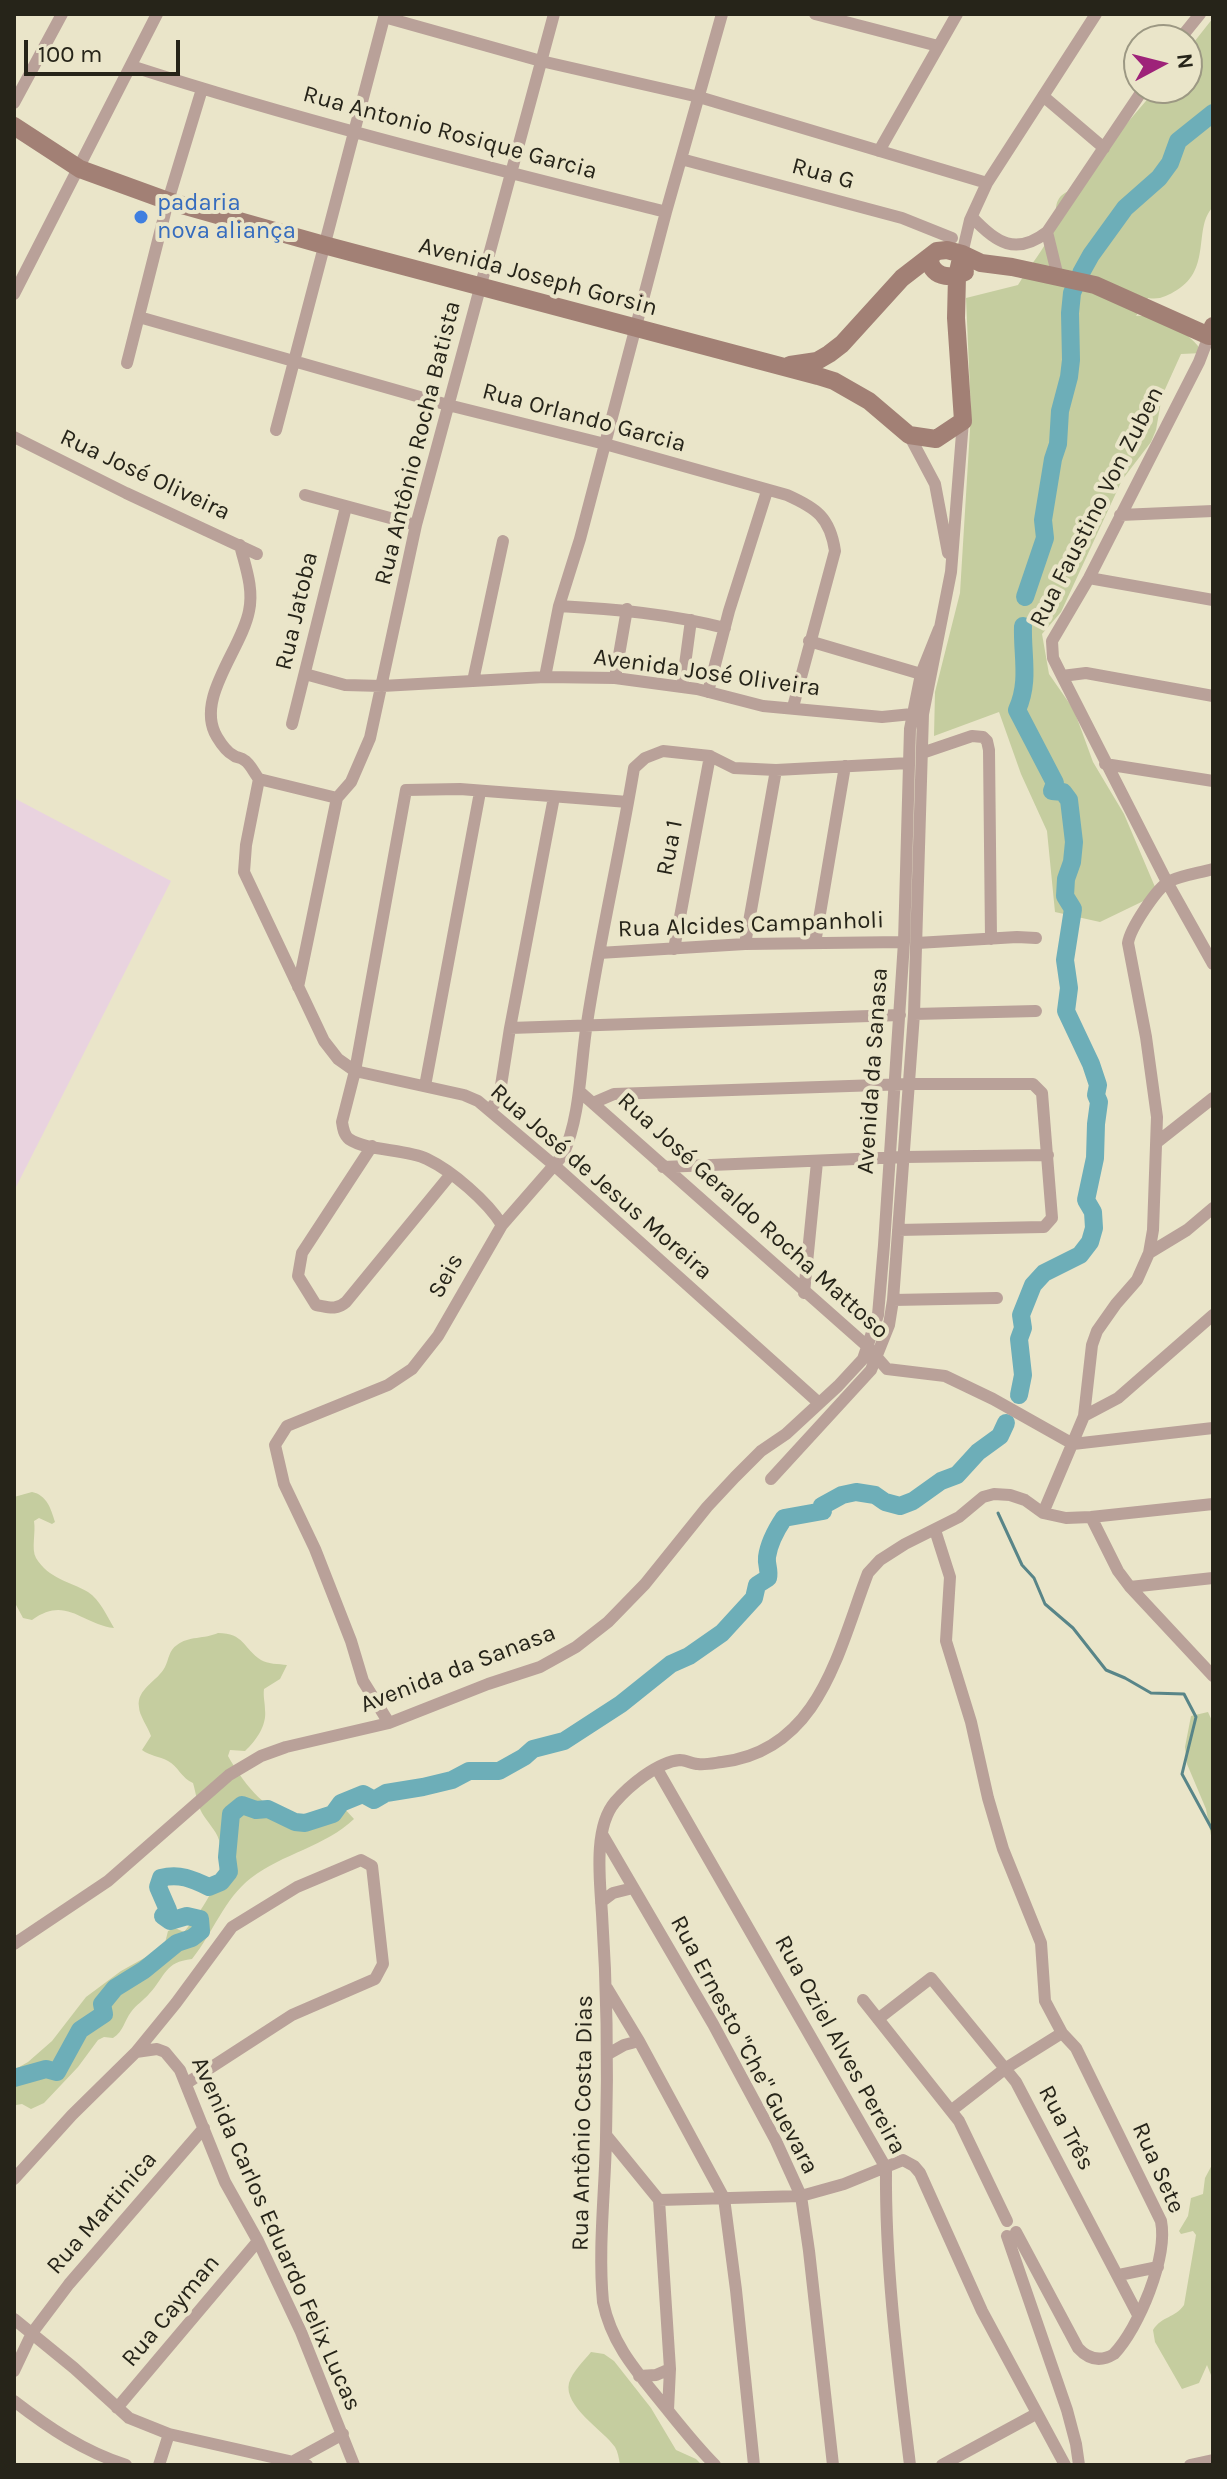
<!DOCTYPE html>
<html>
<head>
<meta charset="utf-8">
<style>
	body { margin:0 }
	#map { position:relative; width:1227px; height:2479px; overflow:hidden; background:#eae5c9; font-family:Karla,sans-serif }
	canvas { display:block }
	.frame { position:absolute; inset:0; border:16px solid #262419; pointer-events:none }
	.north { position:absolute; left:1123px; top:24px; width:80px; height:80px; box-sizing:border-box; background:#eae5c9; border:2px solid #9c9883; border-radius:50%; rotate:83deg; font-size:22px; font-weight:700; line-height:32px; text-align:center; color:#262419 }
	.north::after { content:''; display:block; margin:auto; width:28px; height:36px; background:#9e2379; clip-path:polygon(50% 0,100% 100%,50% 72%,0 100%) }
	.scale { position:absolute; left:24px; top:40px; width:156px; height:36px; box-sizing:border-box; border:4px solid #262419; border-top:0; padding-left:10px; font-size:24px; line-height:28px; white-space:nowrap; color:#262419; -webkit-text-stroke:6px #eae5c9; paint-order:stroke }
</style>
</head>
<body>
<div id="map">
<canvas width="1227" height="2479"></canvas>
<div class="frame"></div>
<div class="north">N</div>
<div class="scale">100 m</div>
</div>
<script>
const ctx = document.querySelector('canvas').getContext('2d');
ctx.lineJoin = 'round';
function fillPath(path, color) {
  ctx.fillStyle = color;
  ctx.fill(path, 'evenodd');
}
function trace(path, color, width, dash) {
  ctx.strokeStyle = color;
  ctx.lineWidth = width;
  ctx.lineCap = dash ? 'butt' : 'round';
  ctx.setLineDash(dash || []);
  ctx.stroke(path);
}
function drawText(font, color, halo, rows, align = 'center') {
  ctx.font = font + ' Karla,sans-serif';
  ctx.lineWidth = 8;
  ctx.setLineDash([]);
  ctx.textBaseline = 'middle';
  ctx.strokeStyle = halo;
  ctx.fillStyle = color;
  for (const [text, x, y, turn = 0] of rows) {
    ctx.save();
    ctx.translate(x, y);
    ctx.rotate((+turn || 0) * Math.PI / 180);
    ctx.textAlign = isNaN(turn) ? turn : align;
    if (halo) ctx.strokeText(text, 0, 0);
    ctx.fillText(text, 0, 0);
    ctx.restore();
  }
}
fillPath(new Path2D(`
	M14 798 171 881 14 1191Z`), '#e9d3df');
fillPath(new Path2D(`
	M1213 18V207C1193 227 1212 269 1177 290 1167 296 1160 300 1148 298L1136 316C1159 314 1190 332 1203 353L1181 354 1162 396 1156 430 1151 442 1122 480 1061 612 1042 634 1049 674 1074 710 1093 762 1124 814 1158 894 1100 922 1055 912 1047 831 1021 774 999 712 934 736 935 692 960 593 971 413 966 298 1018 285C1028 268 1046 247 1053 229 1059 213 1050 199 1069 191L1157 88H1187V51Z
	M32 1492C47 1495 51 1509 55 1522L52 1524 39 1518 34 1521C36 1533 31 1549 36 1558 49 1579 69 1581 88 1592 100 1600 107 1616 114 1628 81 1624 66 1595 32 1620L23 1618 15 1603 14 1593V1497Z
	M218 1633C244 1633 243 1648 261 1660 267 1664 279 1664 287 1665L280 1679 264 1689C263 1697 265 1702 265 1710 267 1725 256 1741 245 1751L230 1750 228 1756C241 1779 264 1812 292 1815 309 1816 326 1809 343 1807L354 1819C326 1846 282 1854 251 1878 224 1899 213 1933 192 1959 164 1962 166 1976 149 1994 144 2000 136 2005 131 2012 124 2021 124 2031 113 2038L104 2037 98 2040 78 2067 44 2103 31 2109 22 2104 16 2105 14 2112V2070L28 2062 52 2041 86 1997 121 1971 164 1947 168 1931 175 1928 184 1932C204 1908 229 1872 219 1840 216 1830 207 1822 202 1813 197 1804 196 1793 193 1783 182 1779 178 1766 168 1761 159 1756 150 1756 142 1750L151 1736C148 1727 139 1715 139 1707 136 1689 158 1681 165 1667 169 1659 169 1650 177 1645 188 1636 205 1639 218 1633Z
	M1208 1712 1213 1723V1846L1206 1809 1187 1764 1185 1747 1191 1716Z
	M1213 2163V2380L1207 2365 1199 2383 1182 2389 1155 2342 1153 2330C1162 2316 1175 2318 1184 2305L1196 2235 1193 2231 1181 2234 1179 2231 1188 2216 1191 2198 1203 2194 1205 2178Z
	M591 2352 604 2354 614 2361 651 2408 676 2450 696 2459 702 2465H620C619 2459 618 2452 615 2447 604 2431 563 2406 569 2383 572 2372 584 2361 591 2352Z`), '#c5cd9f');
trace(new Path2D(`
	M998 1513 1022 1565 1034 1578 1045 1604 1073 1628 1106 1670 1125 1678 1151 1693 1184 1694 1196 1717 1182 1774 1213 1831`), '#588588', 3);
trace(new Path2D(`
	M1081 273 1091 255 1125 208 1159 178 1170 163 1178 141 1213 113
	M1025 597 1045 538 1043 520 1053 459 1058 444 1060 411 1069 377 1071 360 1070 313 1072 293 1075 286
	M1019 1395 1023 1375 1019 1339 1023 1328 1021 1315 1033 1285 1044 1273 1080 1255 1090 1242 1094 1228 1093 1212 1086 1200 1095 1158 1096 1124 1099 1102 1096 1095 1098 1085 1091 1064 1066 1011 1069 988 1065 960 1073 909 1065 896 1066 879 1072 862 1074 842 1069 800 1063 792 1052 791 1055 783 1017 710C1030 681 1022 656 1023 626
	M14 2078 46 2069 57 2072 80 2030 104 2014 102 2004 115 1988 144 1970 177 1943 192 1938 201 1931 200 1919 187 1916 170 1921 163 1916 168 1910 158 1887 161 1878C179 1873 192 1879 209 1887L221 1882 229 1872 227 1857 231 1814 242 1805 256 1810 268 1809 295 1822 305 1823 333 1814 341 1803 363 1794 374 1800 386 1793 423 1787 452 1780 469 1771H499L524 1757 533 1749 564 1741 621 1704 671 1664 689 1656 722 1633 754 1598 757 1585 768 1578C770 1570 766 1565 767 1557 769 1542 776 1530 784 1518L823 1511 822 1506 842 1495 856 1492 875 1495 885 1502 900 1506 913 1501 941 1481 957 1475 978 1452 1000 1436 1006 1423`), '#6daeb8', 18);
trace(new Path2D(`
	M815 14 938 46
	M384 17 541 61 699 97 987 183
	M1179 40 1200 14
	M131 66C307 123 487 167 666 212
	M1043 96 1104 148
	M14 103 62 14
	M879 151 957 14
	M681 159 902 218 952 238
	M972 217C996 243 1016 256 1047 232L1144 88
	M1047 232 1058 277
	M962 254 970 220 987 183 1096 14
	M14 294 157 14
	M139 317 448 405 605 444 787 495C816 508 830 517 835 551L793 707
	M1209 336 1199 362 1089 578 1052 641 1053 658 1062 676 1167 882 1213 964
	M127 363 168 201 202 89
	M276 430 385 14
	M909 435 935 484 948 553
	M14 437 126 493 257 554
	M305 495 416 525
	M1120 515 1213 511
	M240 545C245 566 254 588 249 611 242 649 194 699 217 737 220 742 227 752 233 755 236 758 241 757 244 760 250 763 254 773 259 779L337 798 351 782 370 738 416 525 554 14
	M1089 578 1213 600
	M559 606C615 609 670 614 725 628
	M809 641 921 674
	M305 674 345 685 382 686 545 677 615 678 697 689 763 706 882 717 912 714
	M1062 676 1086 673 1213 696
	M545 677 559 606 580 539 666 212 722 14
	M615 678 627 609
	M473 681 503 541
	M682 687 691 620
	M708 692 729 611 767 491
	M292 724 346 507
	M922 753 972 736 983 737 987 741 989 750 991 939
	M1105 764 1213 781
	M259 779 246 845 244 872 324 1041 338 1059 355 1071 464 1095 478 1101 555 1166 819 1403
	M815 943 845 766
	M917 943 1017 937 1036 938
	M745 944 776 770
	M674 949 710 756
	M599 953 745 944 904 942
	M298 987 337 798
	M914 1014 1036 1011
	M510 1028 900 1015
	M425 1086 480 792
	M579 1091 867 1346 887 1369 945 1376 993 1399 1073 1444 1213 1428
	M593 1103 614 1094 908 1084H1033L1042 1093 1052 1218 1044 1227 898 1230
	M490 1109 497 1101 500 1092 510 1028 554 797
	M1156 1143 1213 1098
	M372 1146 302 1253 298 1276 316 1305C328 1307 336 1311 346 1302L451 1174
	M663 1167 904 1157 1048 1155
	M502 1225C487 1201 452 1171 427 1159 407 1149 366 1151 349 1139 344 1135 343 1129 342 1122L355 1071 406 790 460 789 628 802
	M1149 1253 1153 1230 1157 1117 1146 1037 1128 943C1130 929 1157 887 1170 881 1183 875 1199 873 1213 869
	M804 1293 817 1162
	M893 1300 997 1298
	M1084 1416 1092 1345 1097 1331 1116 1304 1137 1280 1149 1253 1187 1230 1213 1208
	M771 1479 871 1370 889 1325 893 1300 914 1014 923 714 951 572 963 421
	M1043 1513 1084 1416 1118 1398 1213 1315
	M1091 1517 1118 1571 1130 1587 1213 1676
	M935 1530 950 1577 946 1641 971 1722 988 1798 1003 1849 1041 1943 1045 2001 1062 2033 1076 2048 1161 2221C1168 2257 1139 2328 1114 2354 1101 2362 1089 2360 1078 2348L1016 2232
	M1130 1587 1213 1578
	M389 1723 363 1681 351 1641 315 1549 284 1484 275 1445 287 1426 388 1385 412 1369 438 1336 502 1225 563 1155C581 1115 580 1066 587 1023 600 938 620 853 634 768L645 758 663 751 710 756 734 768 776 770 909 763
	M657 1769 886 2168C885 2267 898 2366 910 2465
	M602 1834 713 2024 776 2141 801 2196 809 2251 833 2465
	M601 1902 613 1893 633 1888
	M14 1944 108 1881 229 1775 261 1756 286 1747 389 1723 488 1684 540 1667 576 1647 608 1622 645 1584 707 1507 735 1477 761 1451 786 1434 838 1386 863 1359 878 1315 884 1245 904 942 910 729 921 674 939 629
	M607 1988 639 2041 724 2198 736 2290 754 2465
	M863 2000 959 2121 1007 2221
	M878 2019 931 1978 1016 2082 1138 2315
	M136 2052 157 2049 165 2052 180 2070 225 2182 258 2241 301 2332 354 2465
	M608 2054 624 2045 639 2041
	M952 2110 1006 2068 1062 2033
	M606 2135 659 2200 670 2369 668 2410
	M14 2179 72 2115 136 2052 176 2003 232 1927 297 1887 361 1860 372 1866 383 1964 375 1979 292 2015 187 2083
	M659 2200 801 2196 844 2184 903 2160 914 2166 920 2173 982 2311 1065 2465
	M1007 2236 1067 2410 1076 2444 1079 2465
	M1119 2275 1158 2267
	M14 2319 74 2368 129 2418 169 2434 307 2465
	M14 2371 32 2333 69 2284 204 2128
	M639 2376 656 2375 670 2369
	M14 2401C49 2428 83 2451 126 2465
	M117 2408 258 2241
	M292 2462 343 2434
	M159 2465 169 2434
	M715 2465C697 2447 682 2428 666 2408 639 2374 612 2346 603 2302 598 2248 605 2192 606 2138 608 2063 607 1989 602 1914 600 1881 593 1828 615 1802 629 1786 657 1762 680 1760 686 1760 692 1764 698 1764 705 1765 714 1763 722 1762 820 1750 838 1651 868 1573L880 1560 905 1544 959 1517 983 1497 994 1494 1010 1495 1025 1500 1043 1513 1066 1518 1091 1517 1213 1504
	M942 2465 1036 2414
	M1190 2465 1213 2460`), '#b9a199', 12);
trace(new Path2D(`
	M14 126 80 169 168 201 324 245 818 376 834 381 869 401 909 435 936 439 963 421 956 318 957 276 962 254
	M929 257C931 277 949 280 965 272
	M790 365 817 361 829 354 842 344 902 278 937 251 947 250 962 254 981 263 1012 267 1095 285 1209 336 1213 326`), '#a28075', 18);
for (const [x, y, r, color] of [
	[141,217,8,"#3f7fe0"]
]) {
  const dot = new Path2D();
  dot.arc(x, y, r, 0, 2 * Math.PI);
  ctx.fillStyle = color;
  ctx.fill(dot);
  trace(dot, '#eae5c9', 3);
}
drawText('24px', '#262419', '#eae5c9', [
	["Rua Antonio Rosique Garcia",450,133,15],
	["Rua G",823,174,15],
	["Avenida Joseph Gorsin",538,277,15],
	["Rua Orlando Garcia",584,418,15],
	["Rua Antônio Rocha Batista",418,443,-76],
	["Rua José Oliveira",145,475,25],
	["Rua Faustino Von Zuben",1097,507,-63],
	["Rua Jatoba",297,611,-77],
	["Avenida José Oliveira",707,673,8],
	["Rua 1",670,848,-79],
	["Rua Alcides Campanholi",751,925,-2],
	["Avenida da Sanasa",873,1071,-86],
	["Rua José de Jesus Moreira",601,1182,41],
	["Rua José Geraldo Rocha Mattoso",753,1216,42],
	["Seis",446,1276,-61],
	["Avenida da Sanasa",458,1669,-21],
	["Rua Ernesto \"Che\" Guevara",744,2045,62],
	["Rua Oziel Alves Pereira",840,2045,61],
	["Rua Antônio Costa Dias",583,2123,-89],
	["Rua Três",1066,2128,62],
	["Rua Sete",1158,2168,66],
	["Rua Martinica",102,2213,-49],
	["Avenida Carlos Eduardo Felix Lucas",276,2234,66],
	["Rua Cayman",171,2311,-50]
]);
drawText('24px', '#366cbe', '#eae5c9', [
	["padaria",157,203],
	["nova aliança",157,231]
], 'left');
</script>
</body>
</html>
